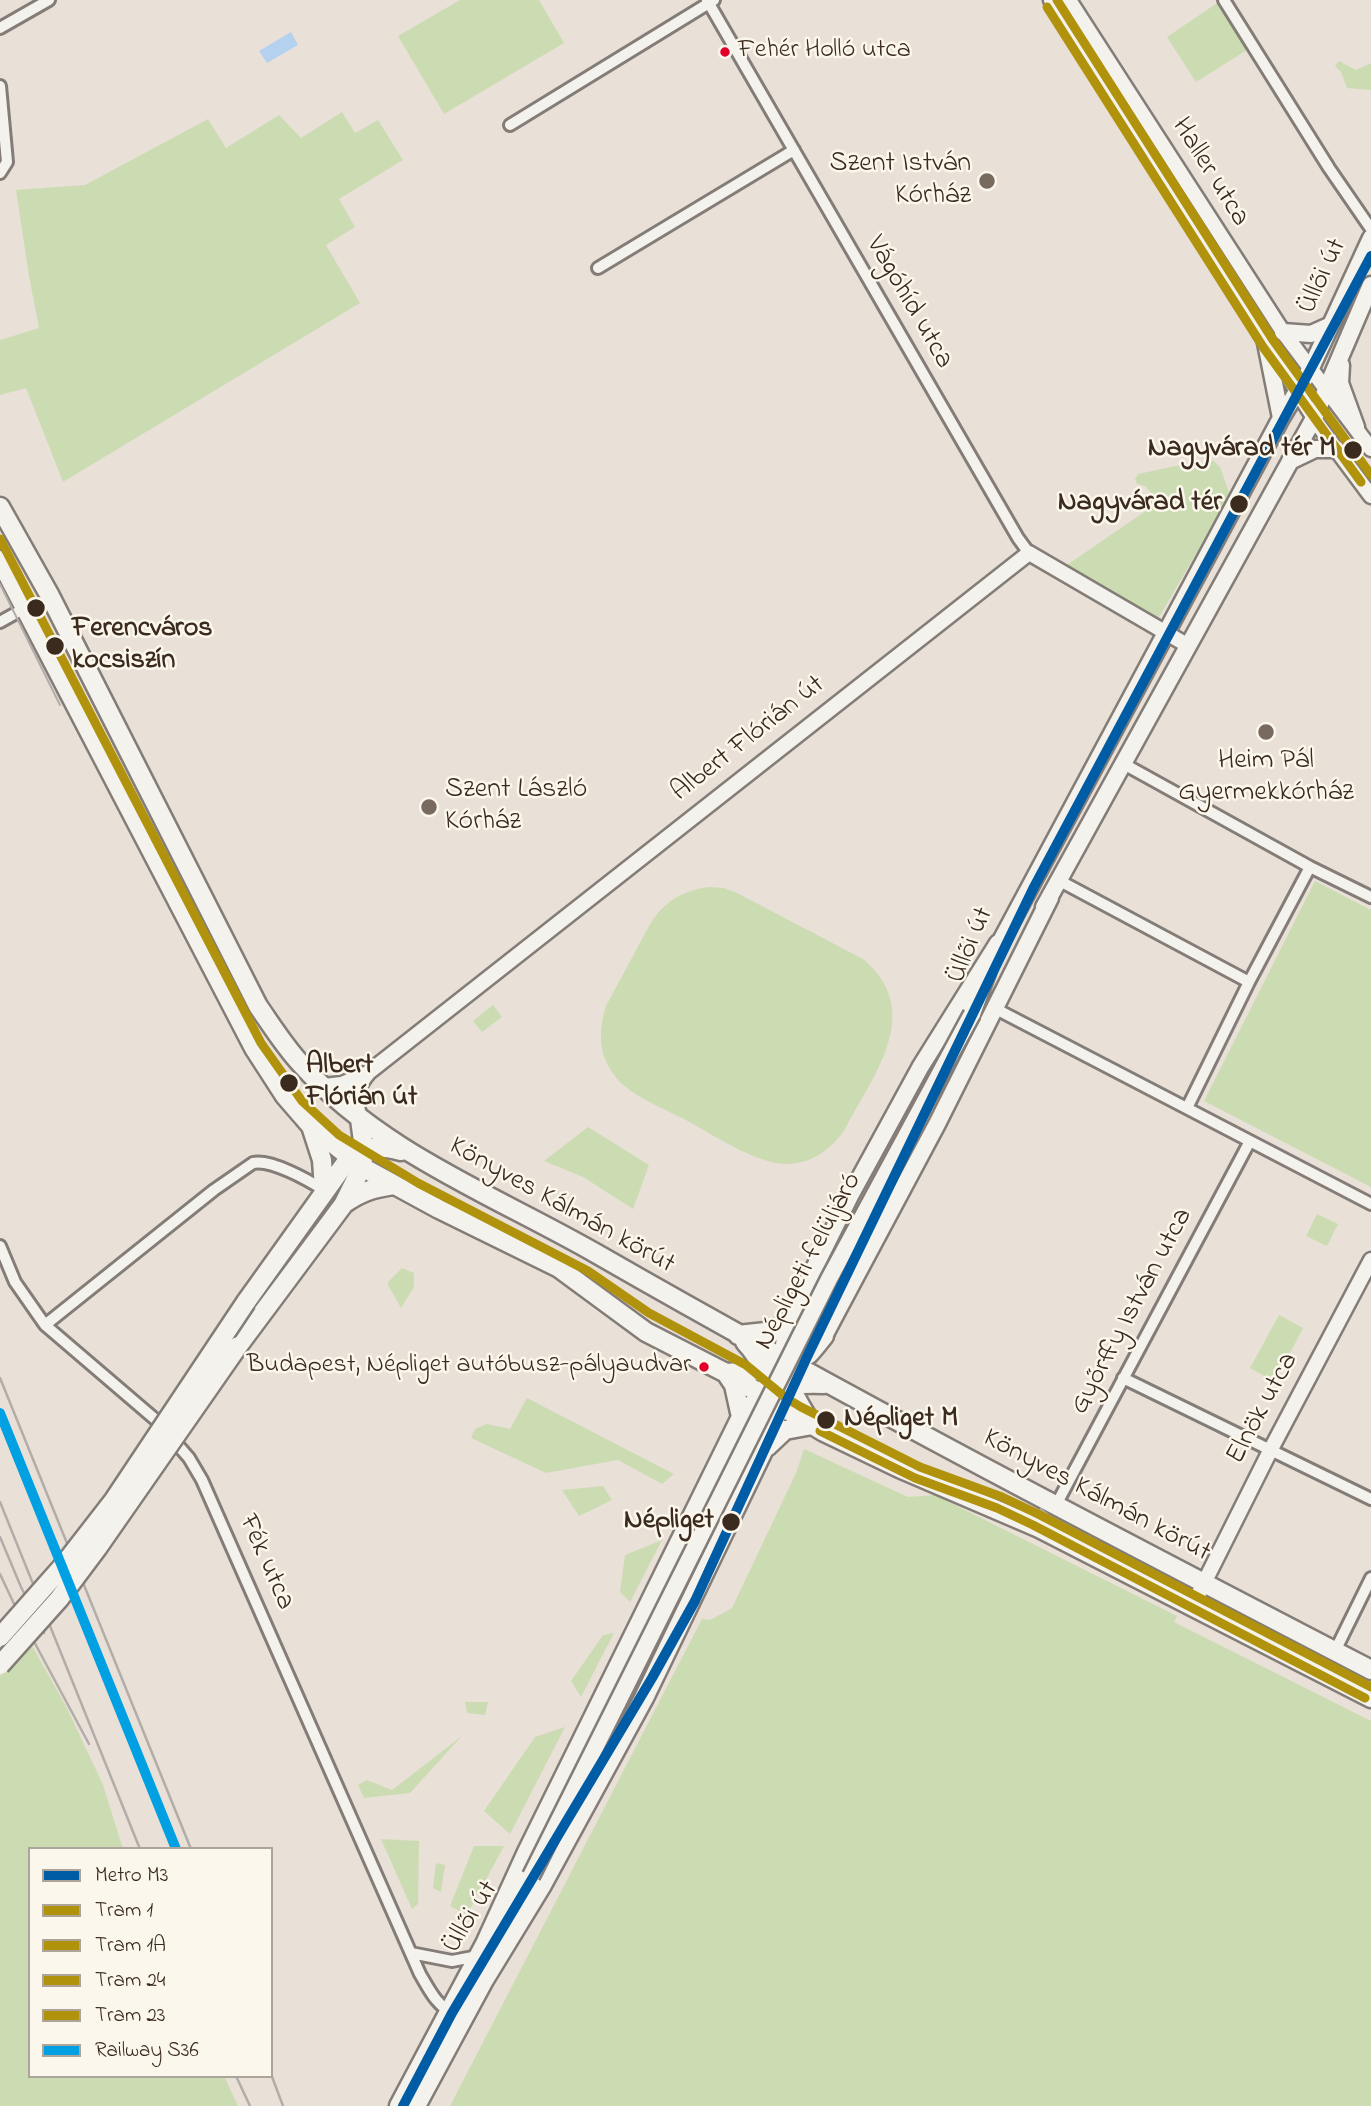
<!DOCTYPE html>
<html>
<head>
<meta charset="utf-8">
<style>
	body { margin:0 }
	#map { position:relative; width:1371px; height:2106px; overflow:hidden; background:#e9e0d8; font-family:"Indie Flower",sans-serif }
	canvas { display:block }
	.legend { position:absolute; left:28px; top:1847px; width:245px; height:231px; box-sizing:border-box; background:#fbf7ec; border:2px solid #aea59a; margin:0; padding:9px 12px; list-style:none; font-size:21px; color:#3b2a1e }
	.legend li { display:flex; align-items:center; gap:14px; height:35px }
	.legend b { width:35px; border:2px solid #aea59a }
</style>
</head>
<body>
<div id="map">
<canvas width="1371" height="2106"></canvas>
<ul class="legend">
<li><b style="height:9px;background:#005ca5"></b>Metro M3</li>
<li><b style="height:9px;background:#b1920c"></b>Tram 1</li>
<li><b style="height:9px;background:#b1920c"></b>Tram 1A</li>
<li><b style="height:9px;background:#b1920c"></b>Tram 24</li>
<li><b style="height:9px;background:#b1920c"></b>Tram 23</li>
<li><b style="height:9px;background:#00a0e3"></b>Railway S36</li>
</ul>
</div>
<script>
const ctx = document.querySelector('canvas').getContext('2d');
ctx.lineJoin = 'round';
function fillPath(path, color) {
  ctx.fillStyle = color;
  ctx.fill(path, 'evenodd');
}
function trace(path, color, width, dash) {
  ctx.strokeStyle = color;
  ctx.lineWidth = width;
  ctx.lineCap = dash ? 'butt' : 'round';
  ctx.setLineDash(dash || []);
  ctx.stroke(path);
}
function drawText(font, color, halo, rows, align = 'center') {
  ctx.font = font + ' "Indie Flower",sans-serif';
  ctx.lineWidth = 5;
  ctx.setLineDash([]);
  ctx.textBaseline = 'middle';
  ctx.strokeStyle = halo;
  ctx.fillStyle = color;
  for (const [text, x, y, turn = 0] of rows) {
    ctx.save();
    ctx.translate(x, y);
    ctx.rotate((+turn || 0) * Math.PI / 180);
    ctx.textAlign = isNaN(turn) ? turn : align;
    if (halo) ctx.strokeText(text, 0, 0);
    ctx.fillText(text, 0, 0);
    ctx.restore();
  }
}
fillPath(new Path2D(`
	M460 0H539L564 43 444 114 398 36Z
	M1217 3 1247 50 1196 82 1167 37Z
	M1339 61 1356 70 1371 63V90L1347 88 1341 72 1335 66Z
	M342 112 355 133 378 120 403 160 339 199 355 227 326 245 360 303 63 482 26 388 0 395V340L39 328 29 276 16 190 85 185 208 119 226 148 279 115 301 138Z
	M1207 461H1214L1220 467 1230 495 1158 619 1064 567 1150 508 1152 494 1145 486 1137 484 1135 479 1138 474 1185 464 1198 465Z
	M1315 881 1371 910V1187L1204 1101Z
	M709 887 724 888 737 893 863 959C926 1012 873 1075 844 1131 830 1150 811 1164 786 1164 754 1163 712 1134 684 1119 666 1110 647 1102 631 1091 624 1086 617 1080 612 1072 598 1052 599 1029 606 1006L649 926C663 902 681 891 709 887Z
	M493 1005 502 1017 482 1032 473 1021Z
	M588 1127 649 1165 633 1209 583 1177 544 1161Z
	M1317 1214 1338 1224 1327 1246 1306 1236Z
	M402 1268 414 1273V1287L401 1308 387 1283Z
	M1279 1315 1303 1328 1275 1382 1250 1368Z
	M527 1398 674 1474 662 1484 618 1460 546 1473 471 1438 475 1429 487 1424 510 1429Z
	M804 1449 908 1497 935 1495 1177 1616 1174 1622 1371 1721V2106H450L702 1619 710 1620 732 1608 796 1473Z
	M603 1486 612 1500 579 1516 562 1490Z
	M662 1540 630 1602 620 1592 625 1555Z
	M614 1633 581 1697 571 1681 603 1635Z
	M30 1642 67 1708 103 1785 123 1849H30V2076H224L238 2106H0V1676Z
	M465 1702H488L485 1715 467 1713Z
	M565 1727 510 1834 484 1811 535 1737Z
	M462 1736 410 1793 364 1798 358 1785 367 1780 392 1790Z
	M381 1839 419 1841 418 1904 412 1909Z
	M474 1846H504L467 1915 450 1906Z
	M436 1863 445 1865 441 1892 433 1888Z`), '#ccdcb2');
fillPath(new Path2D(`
	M291 32 298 45 267 63 259 51Z`), '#b4d2ef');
const minor = new Path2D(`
	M707 0 1018 538 1029 553
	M1224 0 1329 168 1371 229
	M0 28 49 0
	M0 86 7 162 0 173
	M510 125 714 0
	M598 268 794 150
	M0 622 25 608
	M1122 763 1310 867 1371 897
	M1060 881 1249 982
	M996 1009 1371 1204
	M1187 1108 1249 982 1310 867
	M0 1246 15 1282 45 1325 156 1420 189 1458 202 1480 420 1974C429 1989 437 2007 454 2013
	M45 1325 214 1190 253 1163C271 1159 308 1180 324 1190
	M1123 1378 1371 1499
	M1056 1505 1250 1141
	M1335 1651 1371 1578
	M411 1953 452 1961 478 1956`);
const tertiary = new Path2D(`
	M1051 0 1319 426 1371 496
	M1069 0 1283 332 1371 449
	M324 1086 342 1084 365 1074
	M360 1119C354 1098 355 1088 369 1072L1029 553 1187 645
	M1192 1607 1271 1449 1371 1260`);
const secondary = new Path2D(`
	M1283 332 1311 334 1331 325
	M1266 343 1281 418
	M1341 365 1340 383 1356 427
	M1290 461 1315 449H1336
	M1044 907 1314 418 1371 285
	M998 943 921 1066 850 1196 793 1311 790 1318C800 1332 806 1337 824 1336L834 1317 937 1124 1050 898
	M995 952 1281 418 1311 368 1371 238
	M972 1014 987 973
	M503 1937 531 1876`);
const primary = new Path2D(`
	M0 507 50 596 258 1006C272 1026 285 1047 301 1064 381 1153 496 1196 597 1254 851 1400 1111 1535 1371 1670
	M0 560 254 1048 285 1096 311 1126 362 1167 439 1209 559 1268 646 1332 726 1373 824 1432 899 1468 1039 1528 1371 1698
	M311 1126 322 1160 324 1190
	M345 1203C362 1191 374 1188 394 1185
	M246 1302 349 1158C370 1146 377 1145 401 1151
	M790 1318C779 1365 783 1379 809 1420
	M738 1335 775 1331 790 1318
	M238 1346 343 1205 362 1167 364 1149 360 1119
	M726 1373C750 1372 790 1368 809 1354 814 1349 819 1342 824 1336
	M726 1373 734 1385 741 1417
	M767 1447 785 1430 812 1425
	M399 2106 485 1944 527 1852 741 1417C762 1388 790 1382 824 1384
	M416 2106 484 1980 542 1885 644 1698 763 1451 776 1416V1409C771 1384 763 1361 745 1342`);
trace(minor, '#847d77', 16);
trace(tertiary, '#847d77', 19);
trace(secondary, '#847d77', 21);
trace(primary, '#847d77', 23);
trace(minor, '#f4f2ed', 10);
trace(tertiary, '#f4f2ed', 14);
trace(secondary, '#f4f2ed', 16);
trace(primary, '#f4f2ed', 18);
trace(new Path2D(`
	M0 584 60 705
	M1041 1509 1061 1526`), '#b1ada8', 2);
trace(new Path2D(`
	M0 1378 191 1849
	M0 1502 140 1849
	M0 1537 21 1587 44 1633
	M0 1574 16 1608 89 1744
	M271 2074 283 2106
	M236 2076 250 2106`), '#b1ada8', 2.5);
const secondaryBridge = new Path2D(`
	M531 1876 829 1279 972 1014`);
const primaryBridge = new Path2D(`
	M0 1637 62 1567 114 1500 246 1302
	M0 1665 59 1599 98 1547 238 1346`);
trace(secondaryBridge, '#847d77', 21, []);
trace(primaryBridge, '#847d77', 23, []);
trace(secondaryBridge, '#f4f2ed', 16);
trace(primaryBridge, '#f4f2ed', 18);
trace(new Path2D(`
	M0 1413 176 1849`), '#00a0e3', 10);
trace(new Path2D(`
	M0 539 261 1043 302 1101 339 1135 418 1183 588 1271 649 1313 746 1365 786 1398 801 1407 920 1467 1002 1497 1038 1514 1371 1687`), '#b1920c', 9);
trace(new Path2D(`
	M820 1431 915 1478 997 1508 1033 1525 1365 1698`), '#b1920c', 9);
trace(new Path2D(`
	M1057 0 1273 340 1371 475`), '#b1920c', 9);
trace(new Path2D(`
	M1047 7 1263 347 1361 482`), '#b1920c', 9);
trace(new Path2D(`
	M403 2106 452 2013 652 1678 695 1601 807 1357 1034 887 1371 256`), '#005ca5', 10);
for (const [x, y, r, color] of [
	[725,52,6,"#e4002b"],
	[987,181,9,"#786a5f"],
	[1353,450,10,"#3b2a1e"],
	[1239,504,10,"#3b2a1e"],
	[36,608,10,"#3b2a1e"],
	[55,646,10,"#3b2a1e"],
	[1266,732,9,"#786a5f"],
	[429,807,9,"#786a5f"],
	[289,1083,10,"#3b2a1e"],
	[704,1367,6,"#e4002b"],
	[826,1420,10,"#3b2a1e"],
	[731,1522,10,"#3b2a1e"]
]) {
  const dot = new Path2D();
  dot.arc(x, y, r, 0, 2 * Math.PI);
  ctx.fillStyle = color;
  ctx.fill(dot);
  trace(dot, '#fbf7ec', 2.5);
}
drawText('26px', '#3b2a1e', '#fbf7ec', [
	["Fehér Holló utca",738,52],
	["Budapest, Népliget autóbusz-pályaudvar",691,1367,"right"]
], 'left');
drawText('28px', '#3b2a1e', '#fbf7ec', [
	["Szent István",971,165],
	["Kórház",971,197],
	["Heim Pál",1266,762,"center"],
	["Gyermekkórház",1266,794,"center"],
	["Szent László",445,791,"left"],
	["Kórház",445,823,"left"]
], 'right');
drawText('28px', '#3b2a1e', '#fbf7ec', [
	["Haller utca",1209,173,58],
	["Üllői út",1324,277,-65],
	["Vágóhíd utca",908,303,60],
	["Albert Flórián út",749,740,-38],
	["Üllői út",972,946,-67],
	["Könyves Kálmán körút",561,1207,29],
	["Népligeti felüljáró",810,1262,-62],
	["Győrffy István utca",1133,1312,-62],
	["Elnök utca",1264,1409,-62],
	["Könyves Kálmán körút",1096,1497,28],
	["Fék utca",265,1563,66],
	["Üllői út",472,1918,-58]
]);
drawText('bold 28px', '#3b2a1e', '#fbf7ec', [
	["Nagyvárad tér M",1336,450],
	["Nagyvárad tér",1222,504],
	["Ferencváros",72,630,"left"],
	["kocsiszín",72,662,"left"],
	["Albert",306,1067,"left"],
	["Flórián út",306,1099,"left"],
	["Népliget M",844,1420,"left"],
	["Népliget",714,1522]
], 'right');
</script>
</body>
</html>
